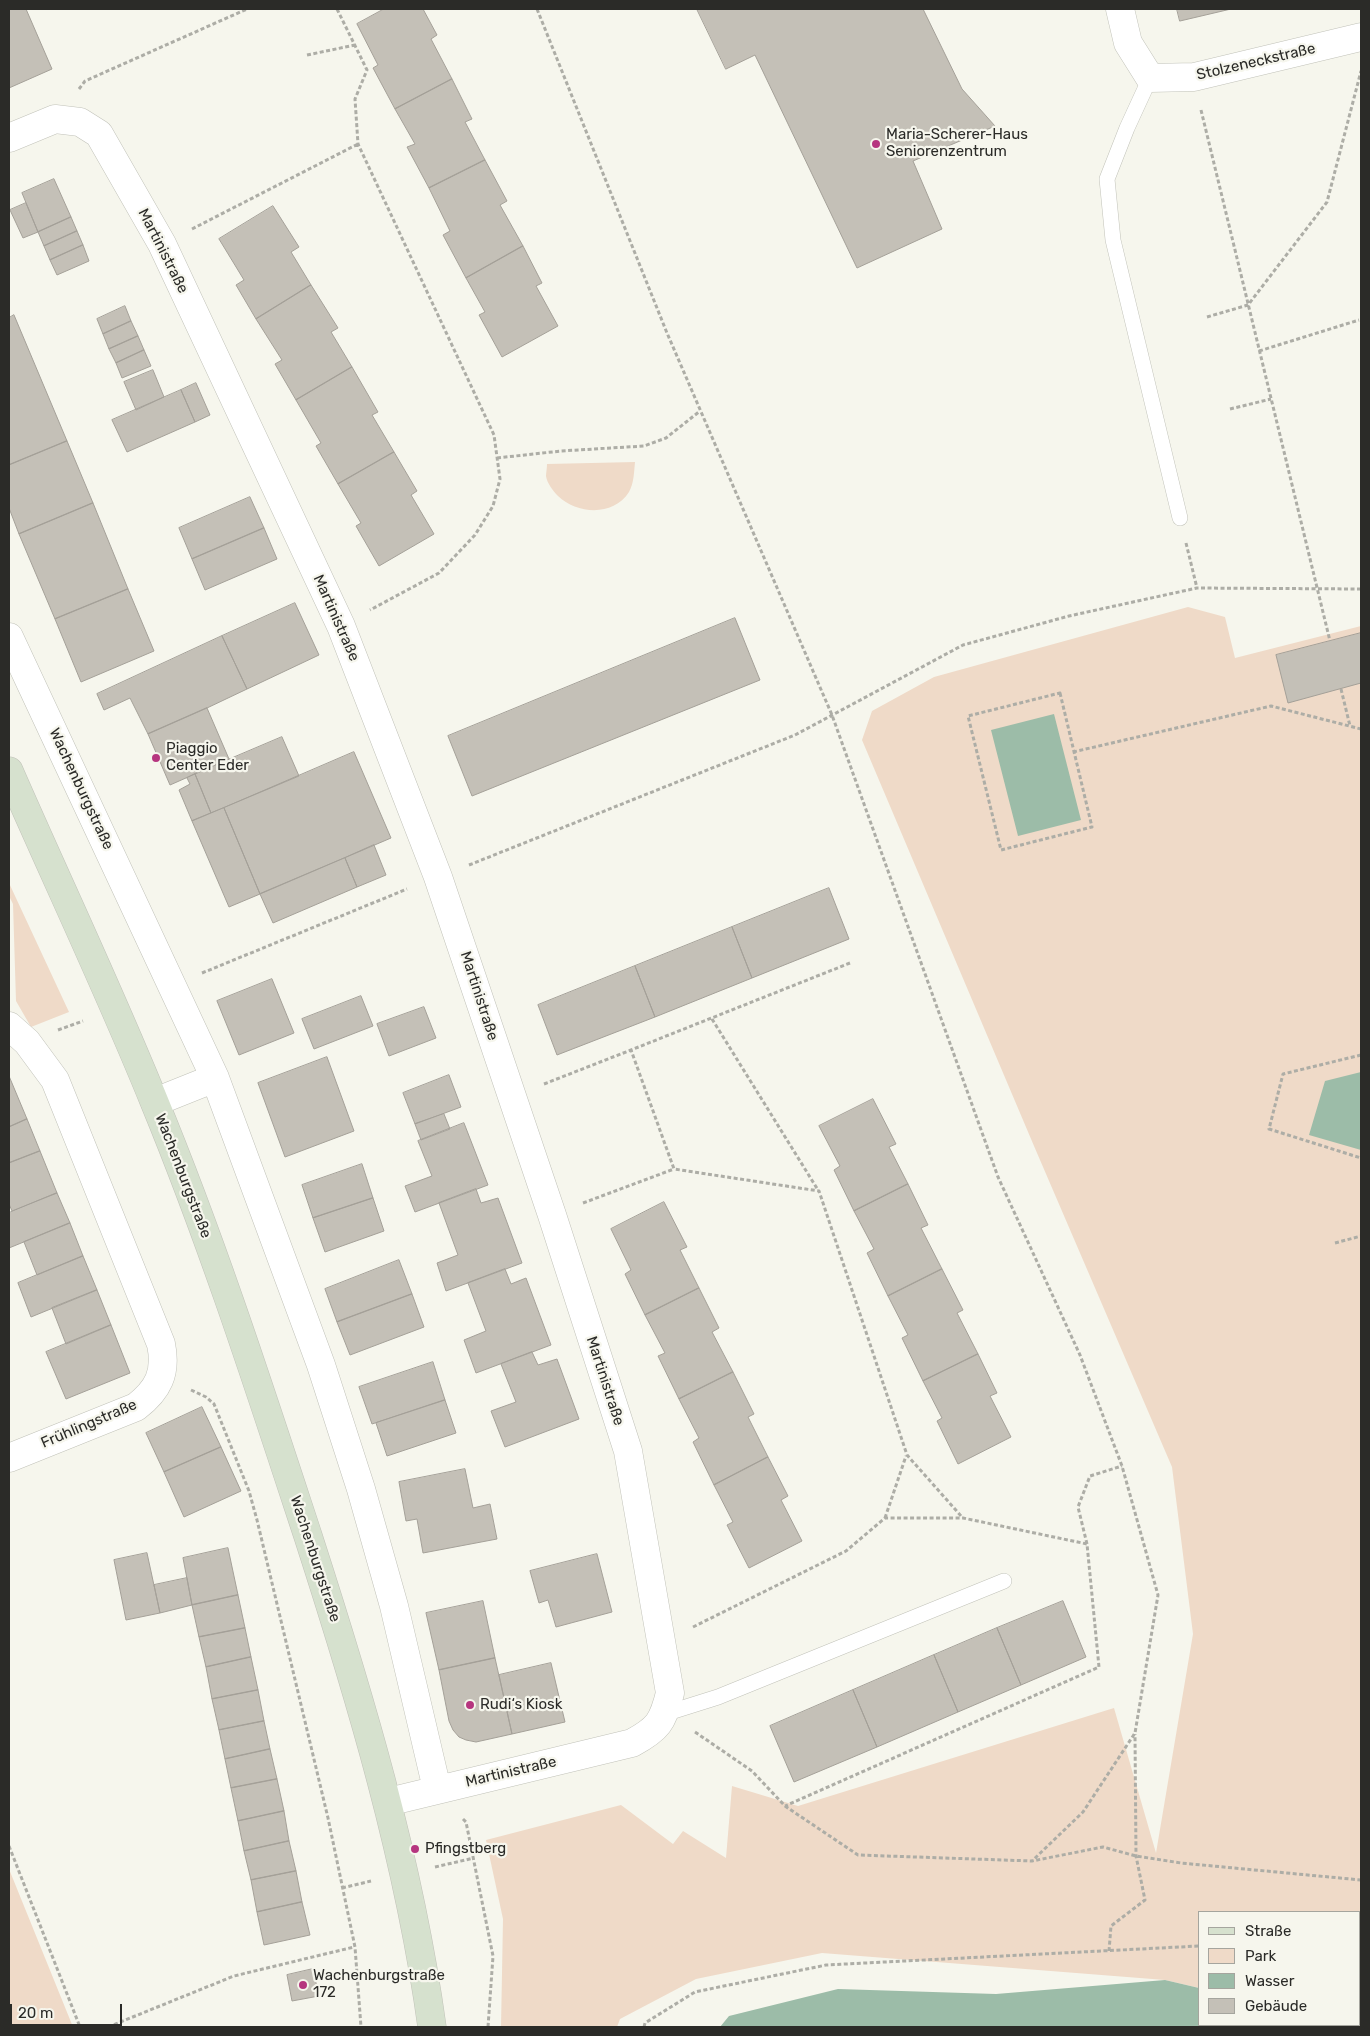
<!DOCTYPE html>
<html>
<head>
<meta charset="utf-8">
<style>
	body { margin:0 }
	#map { position:relative; width:1370px; height:2036px; overflow:hidden; background:#f6f6ed; font-family:Rubik,sans-serif }
	canvas { display:block }
	.frame { position:absolute; inset:0; border:10px solid #2b2b28; pointer-events:none }
	.legend { position:absolute; left:1198px; top:1911px; width:162px; height:115px; box-sizing:border-box; background:#f6f6ed; border:1px solid #a5a59e; margin:0; padding:6px 9px; list-style:none; font-size:15px; color:#2b2b28 }
	.legend li { display:flex; align-items:center; gap:10px; height:25px }
	.legend b { width:25px; border:1px solid #a5a59e }
	.scale { position:absolute; left:10px; top:2004px; width:112px; height:22px; box-sizing:border-box; border:2px solid #2b2b28; border-top:0; padding-left:6px; font-size:15px; line-height:18px; white-space:nowrap; color:#2b2b28; -webkit-text-stroke:4px #f6f6ed; paint-order:stroke }
</style>
</head>
<body>
<div id="map">
<canvas width="1370" height="2036"></canvas>
<div class="frame"></div>
<ul class="legend">
<li><b style="height:6px;background:#d6e1ce"></b>Straße</li>
<li><b style="height:14px;background:#efdac8"></b>Park</li>
<li><b style="height:14px;background:#9cbca8"></b>Wasser</li>
<li><b style="height:14px;background:#c4c0b7"></b>Gebäude</li>
</ul>
<div class="scale">20 m</div>
</div>
<script>
const ctx = document.querySelector('canvas').getContext('2d');
ctx.lineJoin = 'round';
function fillPath(path, color) {
  ctx.fillStyle = color;
  ctx.fill(path, 'evenodd');
}
function trace(path, color, width, dash) {
  ctx.strokeStyle = color;
  ctx.lineWidth = width;
  ctx.lineCap = dash ? 'butt' : 'round';
  ctx.setLineDash(dash || []);
  ctx.stroke(path);
}
function drawText(font, color, halo, rows, align = 'center') {
  ctx.font = font + ' Rubik,sans-serif';
  ctx.lineWidth = 4.5;
  ctx.setLineDash([]);
  ctx.textBaseline = 'middle';
  ctx.strokeStyle = halo;
  ctx.fillStyle = color;
  for (const [text, x, y, turn = 0] of rows) {
    ctx.save();
    ctx.translate(x, y);
    ctx.rotate((+turn || 0) * Math.PI / 180);
    ctx.textAlign = isNaN(turn) ? turn : align;
    if (halo) ctx.strokeText(text, 0, 0);
    ctx.fillText(text, 0, 0);
    ctx.restore();
  }
}
fillPath(new Path2D(`
	M635 462C634 472 634 483 629 492 613 517 577 514 558 496 553 491 547 483 546 476 546 473 547 468 547 464Z
	M1188 607 1225 617 1235 658 1361 626V2020H1359V1912H1199V1988L1165 1980 822 1953 696 1979 620 2019 617 2027H501L503 1919 486 1840 621 1805 673 1844 683 1831 726 1858 732 1786 798 1806 1114 1708 1156 1853 1193 1634 1172 1467 1034 1146 862 740 872 711 934 677Z
	M9 883 69 1012 31 1027 16 1001 13 904 9 896Z
	M9 1869 73 2027H9Z`), '#efdac8');
fillPath(new Path2D(`
	M1054 714 1081 820 1018 836 991 730Z
	M1361 1072V1150L1309 1135 1325 1081Z
	M1165 1980 1199 1988V2025H1359V2020H1361V2027H720L729 2016 838 1989 996 1994Z`), '#9cbca8');
const building = new Path2D(`
	M9 9H26L52 69 9 88Z
	M384 9H423L437 35 431 39 452 79 395 109 373 68 378 65 357 24Z
	M697 9H923L962 89 995 126 913 161 942 229 857 268 755 55 726 69Z
	M1177 9H1231L1180 21Z
	M452 79 472 119 465 122 485 160 429 188 407 147 415 144 395 109Z
	M485 160 507 201 500 205 523 246 466 278 443 235 450 231 429 188Z
	M54 179 71 217 38 232 22 193Z
	M26 203 38 232 23 238 10 210Z
	M273 206 299 247 291 252 311 285 256 319 236 285 244 280 219 239Z
	M71 217 77 231 44 246 38 232Z
	M77 231 83 245 50 260 44 246Z
	M83 245 89 261 57 275 50 260Z
	M523 246 542 283 536 286 558 326 502 357 479 315 485 312 466 278Z
	M311 285 338 328 331 332 352 367 296 400 275 364 282 360 256 319Z
	M125 306 131 321 103 334 97 319Z
	M14 315 67 441 9 465V318Z
	M131 321 138 336 109 349 103 334Z
	M138 336 144 350 116 363 109 349Z
	M144 350 151 366 122 378 116 363Z
	M352 367 378 412 372 415 394 452 338 484 316 446 321 443 296 400Z
	M153 370 164 397 136 410 124 382Z
	M196 383 210 415 195 422 181 390Z
	M181 390 195 422 127 452 112 420Z
	M67 441 93 503 19 534 9 508V465Z
	M394 452 417 491 411 495 434 534 379 566 356 526 361 523 338 484Z
	M250 497 264 528 192 559 179 528Z
	M93 503 128 589 55 619 19 534Z
	M264 528 277 559 205 590 192 559Z
	M128 589 154 651 81 682 55 619Z
	M295 603 319 655 247 689 222 636Z
	M735 618 760 680 472 796 448 736Z
	M1361 633V683L1288 703 1276 655Z
	M222 636 247 689 207 708 148 734 130 698 104 710 97 694Z
	M207 708 229 759 170 785 148 734Z
	M282 737 299 776 211 813 195 774Z
	M354 752 391 838 260 894 224 808Z
	M195 774 211 813 192 821 179 790 190 784 187 778Z
	M224 808 260 894 229 907 192 821Z
	M374 845 386 875 357 887 345 858Z
	M345 858 357 887 273 923 260 894Z
	M829 888 849 939 752 978 732 927Z
	M732 927 752 978 655 1017 635 966Z
	M635 966 655 1017 557 1055 538 1005Z
	M272 979 294 1033 239 1055 217 1001Z
	M361 996 373 1026 314 1049 302 1019Z
	M424 1007 436 1038 389 1056 377 1024Z
	M327 1057 354 1131 285 1157 258 1083Z
	M449 1075 461 1107 415 1124 403 1093Z
	M9 1076 27 1119 9 1127Z
	M873 1099 896 1144 889 1147 908 1184 854 1211 834 1170 840 1166 819 1126Z
	M444 1114 450 1129 421 1140 415 1124Z
	M27 1119 40 1151 9 1163V1127Z
	M464 1123 488 1185 415 1212 405 1186 432 1176 418 1141Z
	M40 1151 57 1193 12 1211 9 1204V1163Z
	M362 1164 373 1198 313 1218 302 1185Z
	M908 1184 928 1225 921 1228 942 1269 888 1296 867 1253 874 1249 854 1211Z
	M476 1189 481 1203 498 1198 522 1263 446 1291 437 1263 458 1255 439 1203Z
	M57 1193 70 1223 9 1248V1213Z
	M373 1198 384 1231 325 1252 313 1218Z
	M664 1202 687 1247 680 1250 699 1288 645 1315 625 1274 631 1270 611 1229Z
	M70 1223 83 1256 37 1275 24 1242Z
	M83 1256 97 1290 31 1317 18 1283Z
	M399 1260 412 1294 337 1322 325 1289Z
	M505 1269 511 1284 526 1278 551 1345 476 1373 464 1340 486 1331 468 1283Z
	M942 1269 963 1310 957 1313 978 1354 923 1381 902 1338 908 1335 888 1296Z
	M699 1288 719 1328 712 1332 733 1372 679 1399 658 1356 665 1353 645 1315Z
	M97 1290 111 1325 66 1344 52 1308Z
	M412 1294 424 1327 350 1355 337 1322Z
	M111 1325 130 1373 66 1399 46 1352Z
	M532 1352 538 1365 557 1359 579 1419 505 1447 491 1411 516 1402 501 1364Z
	M978 1354 997 1393 990 1396 1011 1437 958 1464 937 1421 942 1418 923 1381Z
	M433 1362 445 1400 372 1424 359 1387Z
	M733 1372 754 1414 748 1417 768 1457 714 1485 693 1442 699 1438 679 1399Z
	M445 1400 456 1433 387 1456 376 1423Z
	M202 1407 221 1447 164 1472 146 1433Z
	M221 1447 241 1491 184 1517 164 1472Z
	M768 1457 788 1496 781 1500 802 1541 749 1568 727 1525 733 1522 714 1485Z
	M465 1469 473 1508 490 1504 497 1539 423 1553 417 1519 406 1521 399 1482Z
	M228 1548 238 1595 192 1605 183 1558Z
	M147 1553 160 1613 126 1620 114 1560Z
	M597 1554 612 1612 556 1627 548 1600 539 1603 530 1571Z
	M187 1578 192 1605 160 1613 154 1585Z
	M238 1595 245 1628 199 1637 192 1605Z
	M483 1601 495 1658 439 1670 426 1613Z
	M1063 1601 1086 1657 1021 1685 997 1628Z
	M245 1628 251 1657 206 1667 199 1637Z
	M997 1628 1021 1685 958 1712 934 1655Z
	M934 1655 958 1712 877 1747 853 1690Z
	M251 1657 258 1690 212 1699 206 1667Z
	M495 1658 512 1734 476 1742 466 1740 459 1737 453 1730 449 1721 439 1670Z
	M551 1663 565 1722 512 1734 499 1675Z
	M258 1690 264 1721 219 1730 212 1699Z
	M853 1690 877 1747 794 1782 770 1726Z
	M264 1721 270 1749 225 1759 219 1730Z
	M270 1749 277 1779 231 1788 225 1759Z
	M277 1779 284 1811 238 1821 231 1788Z
	M284 1811 289 1841 244 1851 238 1821Z
	M289 1841 296 1871 251 1880 244 1851Z
	M296 1871 302 1902 257 1912 251 1880Z
	M302 1902 310 1935 264 1945 257 1912Z
	M313 1969 319 1996 292 2001 287 1975Z`);
fillPath(building, '#c4c0b7');
trace(building, '#a4a098', 1);
const lane = new Path2D(`
	M1150 78 1127 128 1107 179 1113 240 1180 518
	M664 1714 718 1697 1004 1581`);
const street = new Path2D(`
	M1120 9 1128 43 1150 78 1194 77 1361 37
	M9 138 55 119 80 122 99 134 162 244 341 626 438 877 552 1215 628 1451 670 1693C663 1722 658 1729 632 1743L388 1802
	M9 637 215 1078 321 1365 361 1489 394 1606 437 1789
	M9 1026 27 1042 55 1080 161 1344C167 1373 158 1390 136 1407L9 1458
	M155 1102 215 1078`);
const secondary = new Path2D(`
	M9 771C57 881 109 990 154 1101 213 1244 260 1390 308 1536 360 1697 409 1860 432 2027`);
trace(lane, '#c1c2b9', 16);
trace(street, '#c1c2b9', 29);
trace(secondary, '#c1c2b9', 29);
trace(new Path2D(`
	M337 9 367 70 355 99 358 144 494 435 500 479 493 506 475 535 439 573 370 610
	M537 9 667 333 832 715 998 1177 1080 1355 1122 1466 1158 1595 1135 1733 1083 1812 1032 1861
	M307 55 355 45
	M79 89 85 81 247 9
	M1201 110 1330 641
	M192 229 358 144
	M1207 317 1248 305 1327 202 1361 71
	M1259 351 1359 320
	M1230 409 1271 399
	M497 458 561 451 644 446 666 438 700 411
	M1186 543 1197 588
	M1341 689 1350 726
	M1060 693 1092 827 1001 850 968 716Z
	M1073 752 1271 706 1361 729
	M469 865 795 735 963 645 1069 616 1197 588 1361 589
	M850 963 631 1050 674 1169 819 1191 907 1455 962 1517
	M202 973 407 889
	M712 1019 818 1190
	M58 1030 83 1021
	M1361 1055 1283 1074 1269 1129 1361 1158
	M544 1084 631 1050
	M583 1203 674 1169
	M1335 1243 1361 1236
	M191 1390 206 1397 214 1404 249 1491 257 1520 328 1818 355 1947 361 2027
	M885 1518 906 1456
	M1087 1544 1078 1507 1090 1476 1122 1466
	M693 1627 846 1551 885 1518H963L1087 1544 1099 1667 785 1806
	M695 1732 752 1771 785 1806 858 1855 1032 1861 1103 1847 1136 1856 1181 1863 1361 1880
	M463 1819 466 1822 493 1956 488 2027
	M9 1846 80 2027
	M435 1867 474 1858
	M342 1888 371 1881
	M1359 1926 1361 1924
	M1109 1951 1111 1926 1145 1900 1136 1856 1135 1734
	M108 2027 234 1976 354 1947
	M644 2027 645 2023 695 1992 826 1965 1199 1946`), '#adada6', 3, [4, 2.5]);
trace(lane, '#fff', 15);
trace(street, '#fff', 28);
trace(secondary, '#d6e1ce', 28);
for (const [x, y, r, color] of [
	[876,144,5,"#b6357f"],
	[156,758,5,"#b6357f"],
	[470,1705,5,"#b6357f"],
	[415,1849,5,"#b6357f"],
	[303,1985,5,"#b6357f"]
]) {
  const dot = new Path2D();
  dot.arc(x, y, r, 0, 2 * Math.PI);
  ctx.fillStyle = color;
  ctx.fill(dot);
  trace(dot, '#f6f6ed', 2);
}
drawText('15px', '#2b2b28', '#f6f6ed', [
	["Stolzeneckstraße",1256,62,-13],
	["Martinistraße",163,251,63],
	["Martinistraße",336,618,66],
	["Wachenburgstraße",81,789,65],
	["Martinistraße",479,996,72],
	["Wachenburgstraße",183,1176,69],
	["Martinistraße",605,1381,72],
	["Frühlingstraße",89,1424,-23],
	["Wachenburgstraße",315,1559,72],
	["Martinistraße",511,1772,-13]
]);
drawText('15px', '#2b2b28', '#f6f6ed', [
	["Maria-Scherer-Haus",886,135],
	["Seniorenzentrum",886,152],
	["Piaggio",166,749],
	["Center Eder",166,766],
	["Rudi‘s Kiosk",480,1705],
	["Pfingstberg",425,1849],
	["Wachenburgstraße",313,1976],
	["172",313,1993]
], 'left');
</script>
</body>
</html>
